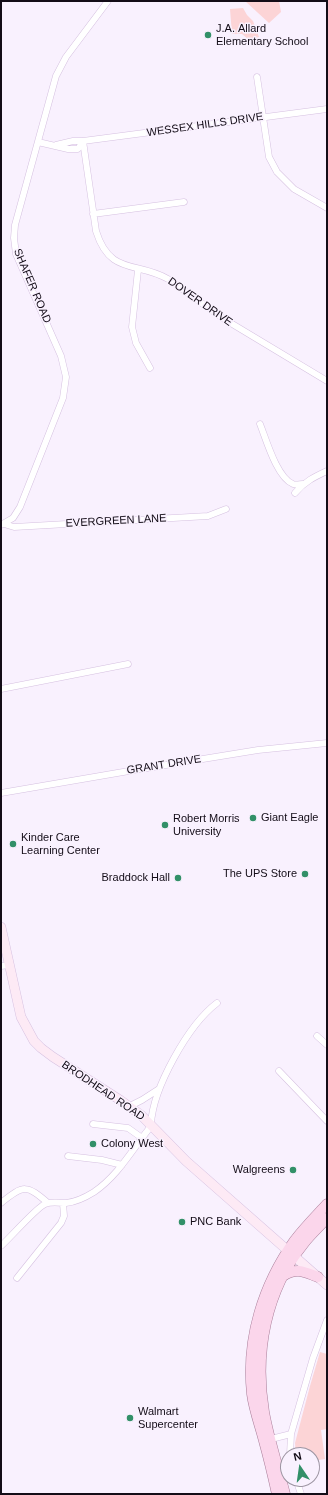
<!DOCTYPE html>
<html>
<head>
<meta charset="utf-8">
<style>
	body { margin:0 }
	#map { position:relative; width:328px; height:1495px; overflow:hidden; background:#f9f1fe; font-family:Arial,sans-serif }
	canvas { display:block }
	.frame { position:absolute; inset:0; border:2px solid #130c17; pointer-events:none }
	.north { position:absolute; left:280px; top:1447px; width:40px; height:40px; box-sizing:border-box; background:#f9f1fe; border:1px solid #9d95a2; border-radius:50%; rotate:347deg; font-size:11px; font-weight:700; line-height:16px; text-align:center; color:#130c17 }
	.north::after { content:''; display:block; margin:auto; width:14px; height:18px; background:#329068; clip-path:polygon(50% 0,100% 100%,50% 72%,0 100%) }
</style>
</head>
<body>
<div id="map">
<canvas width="328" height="1495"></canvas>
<div class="frame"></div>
<div class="north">N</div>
</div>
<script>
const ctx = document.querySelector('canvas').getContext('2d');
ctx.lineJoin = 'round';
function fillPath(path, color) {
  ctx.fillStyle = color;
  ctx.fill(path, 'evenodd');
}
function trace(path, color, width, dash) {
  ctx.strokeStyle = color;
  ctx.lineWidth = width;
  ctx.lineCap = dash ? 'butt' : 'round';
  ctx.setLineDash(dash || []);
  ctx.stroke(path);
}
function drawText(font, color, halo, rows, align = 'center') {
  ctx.font = font + ' Arial,sans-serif';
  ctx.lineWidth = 3;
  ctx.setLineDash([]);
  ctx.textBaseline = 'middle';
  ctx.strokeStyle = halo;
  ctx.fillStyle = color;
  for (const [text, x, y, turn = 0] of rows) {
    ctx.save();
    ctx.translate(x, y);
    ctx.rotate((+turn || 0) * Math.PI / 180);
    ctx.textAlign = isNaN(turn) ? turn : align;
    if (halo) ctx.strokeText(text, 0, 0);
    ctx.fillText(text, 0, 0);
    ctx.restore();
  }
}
fillPath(new Path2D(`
	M245 1H279L281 12 269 23Z
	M243 8 247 15 253 21 259 37 249 40 242 34H232L230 9Z
	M320 1352 327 1354V1429L321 1430 325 1459 312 1461V1455H296L295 1443 310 1386Z`), '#fcd4d6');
const minor = new Path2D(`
	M257 77 269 157 277 172 294 189 327 208
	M83 141 96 231C110 276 137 261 168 279L224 319 327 381
	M38 142 68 149H78L83 141
	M56 145 73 141H83L327 109
	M93 214 184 202
	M138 270 132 327 136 343 150 368
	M260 424C266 439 277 478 293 484 296 485 300 484 303 484
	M295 493C304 482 314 477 327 471
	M4 524 14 527 208 516 226 509
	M1 525 13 518 20 507 63 398 66 377 61 356 16 254 14 238 15 225 56 76 66 57 108 1
	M1 689 128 664
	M1 793 129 771 258 750 327 743
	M1 966 9 965
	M317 1036 327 1045
	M279 1071 327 1121
	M130 1106 142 1100 159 1089
	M93 1124 128 1128 142 1138
	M151 1124C153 1088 188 1025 217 1003
	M68 1156 102 1160 122 1165
	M1 1203C24 1184 27 1185 48 1203
	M1 1246C10 1238 36 1208 45 1204 52 1201 59 1203 66 1203 76 1202 86 1197 94 1192 119 1175 133 1148 152 1125
	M17 1278 61 1223 64 1216 63 1203
	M267 1440 291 1434
	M290 1455 291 1434 313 1358 327 1320
	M296 1479 301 1494`);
const secondary = new Path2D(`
	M1 927 21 1017 34 1041 41 1048 53 1057 120 1100 141 1115 186 1161 327 1285`);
const primary = new Path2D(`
	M283 1276C297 1267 304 1272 318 1277
	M277 1494C273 1476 269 1459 264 1441 260 1425 254 1410 252 1394 246 1339 263 1285 295 1240 305 1227 316 1216 327 1204
	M285 1494C278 1467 269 1440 264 1412 254 1352 266 1290 304 1243 311 1234 320 1226 327 1218`);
trace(minor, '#d5c0e0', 7);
trace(secondary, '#d5c0e0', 10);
trace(primary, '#a87d98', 11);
trace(minor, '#fff', 6);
trace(secondary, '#fdeaf5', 9);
trace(primary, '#fbd6eb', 10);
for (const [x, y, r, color] of [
	[208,35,4,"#329068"],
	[253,818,4,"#329068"],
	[165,825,4,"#329068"],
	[13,844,4,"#329068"],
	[305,874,4,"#329068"],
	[178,878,4,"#329068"],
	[93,1144,4,"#329068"],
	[293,1170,4,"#329068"],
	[182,1222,4,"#329068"],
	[130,1418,4,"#329068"]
]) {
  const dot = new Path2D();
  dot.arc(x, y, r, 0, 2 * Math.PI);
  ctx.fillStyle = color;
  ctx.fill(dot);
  trace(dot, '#f9f1fe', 1.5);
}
drawText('11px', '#130c17', '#f9f1fe', [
	["J.A. Allard",216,29],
	["Elementary School",216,42],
	["Giant Eagle",261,818],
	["Robert Morris",173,819],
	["University",173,832],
	["Kinder Care",21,838],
	["Learning Center",21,851],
	["The UPS Store",297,874,"right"],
	["Braddock Hall",170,878,"right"],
	["Colony West",101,1144],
	["Walgreens",285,1170,"right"],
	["PNC Bank",190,1222],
	["Walmart",138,1412],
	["Supercenter",138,1425]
], 'left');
drawText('11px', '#130c17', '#f9f1fe', [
	["WESSEX HILLS DRIVE",205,125,-8],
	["SHAFER ROAD",32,286,67],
	["DOVER DRIVE",200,302,35],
	["EVERGREEN LANE",116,521,-3],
	["GRANT DRIVE",164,765,-9],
	["BRODHEAD ROAD",103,1091,34]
]);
</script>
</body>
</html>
